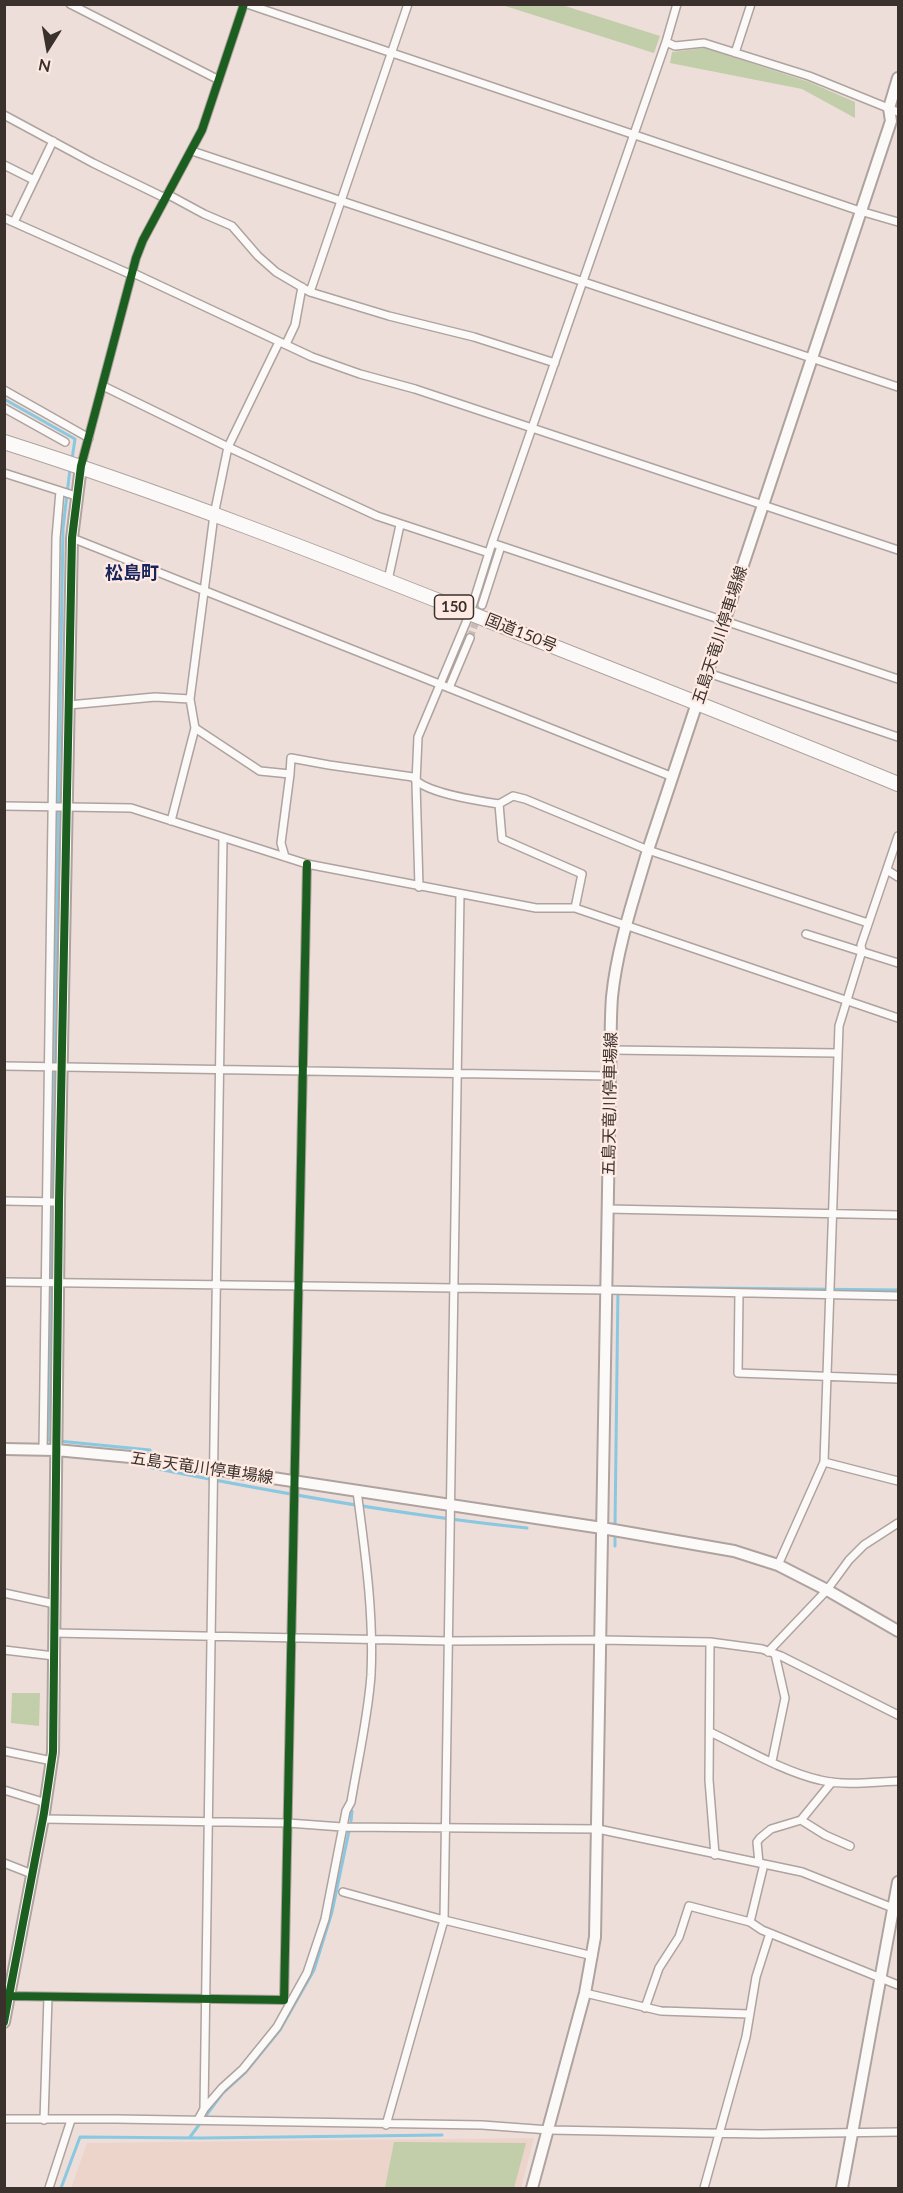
<!DOCTYPE html>
<html>
<head>
<meta charset="utf-8">
<style>
	body { margin:0 }
	#map { position:relative; width:903px; height:2193px; overflow:hidden; background:#edded9; font-family:Lato,sans-serif }
	canvas { display:block }
	.frame { position:absolute; inset:0; border:6px solid #3a312d; pointer-events:none }
	.north { position:absolute; left:18px; top:18px; width:60px; height:60px; -webkit-text-stroke:4px #feeae2; paint-order:stroke; rotate:191deg; font-size:16px; font-weight:700; line-height:24px; text-align:center; color:#3a312d }
	.north::after { content:''; display:block; margin:auto; width:21px; height:27px; background:#3a312d; clip-path:polygon(50% 0,100% 100%,50% 72%,0 100%) }
</style>
</head>
<body>
<div id="map">
<canvas width="903" height="2193"></canvas>
<div class="frame"></div>
<div class="north">N</div>
</div>
<script>
const ctx = document.querySelector('canvas').getContext('2d');
ctx.lineJoin = 'round';
function fillPath(path, color) {
  ctx.fillStyle = color;
  ctx.fill(path, 'evenodd');
}
function trace(path, color, width, dash) {
  ctx.strokeStyle = color;
  ctx.lineWidth = width;
  ctx.lineCap = dash ? 'butt' : 'round';
  ctx.setLineDash(dash || []);
  ctx.stroke(path);
}
function drawText(font, color, halo, rows, align = 'center') {
  ctx.font = font + ' Lato,"Noto Sans JP",sans-serif';
  ctx.lineWidth = 4.5;
  ctx.setLineDash([]);
  ctx.textBaseline = 'middle';
  ctx.strokeStyle = halo;
  ctx.fillStyle = color;
  for (const [text, x, y, turn = 0] of rows) {
    ctx.save();
    ctx.translate(x, y);
    ctx.rotate((+turn || 0) * Math.PI / 180);
    ctx.textAlign = isNaN(turn) ? turn : align;
    if (halo) ctx.strokeText(text, 0, 0);
    ctx.fillText(text, 0, 0);
    ctx.restore();
  }
}
fillPath(new Path2D(`
	M534 2138 521 2188H71L87 2143Z`), '#ecd4cb');
fillPath(new Path2D(`
	M502 5H562L660 36 654 53Z
	M705 48 809 82 855 102V118L802 89 670 63 672 52Z
	M12 1693H40L39 1726 11 1723Z
	M394 2142 526 2143 514 2188H385Z`), '#c1cea9');
trace(new Path2D(`
	M4 399 75 439 72 459
	M70 469 63 528 48 1440 150 1450V1454
	M148 1467C273 1492 400 1515 527 1528
	M615 1526 618 1287 898 1290
	M615 1546V1533
	M351 1821 352 1811
	M190 2137 222 2094 245 2073 280 2030 314 1970 332 1912 349 1831
	M61 2188 80 2137 201 2138 442 2135`), '#89c8e0', 3);
trace(new Path2D(`
	M470 638 482 605`), '#c9bbb7', 7, [7, 3.5]);
const street = new Path2D(`
	M70 4 219 80
	M247 4 860 211 898 222
	M666 42 675 46 704 43 809 76 898 112
	M735 53 751 4
	M4 115 93 163 165 198
	M192 151 898 387
	M4 165 34 180
	M167 194 204 214 232 226 258 256 276 272 310 292 389 316 474 337 555 363
	M4 218 132 275
	M14 222 53 141
	M133 273 312 357 360 374 415 389 898 550
	M310 292 408 4
	M286 344 295 325 302 287
	M103 386 228 447 377 516 489 553
	M4 390 89 438
	M4 408 65 442
	M81 466 136 258 143 240 202 130 244 4
	M4 473 76 496
	M72 538 673 777
	M492 543 898 679
	M388 580 400 525
	M482 605 501 546
	M708 673 898 737
	M449 688 470 638
	M69 705 155 697 190 699
	M195 728 260 771 290 774 291 758 329 765 413 777C423 793 480 801 499 804L502 839 582 874 575 908
	M499 804 513 796 525 799 648 850 868 923
	M4 806 131 808 307 864 536 908H575L898 1018
	M171 821 195 728 190 699 214 515 228 447 279 342
	M285 857 281 843 290 774
	M887 870 898 877
	M419 887 416 783 418 737 470 613 492 543 666 42 677 4
	M806 934 898 963
	M611 1050 837 1053
	M4 1066 610 1076
	M4 1201 59 1202
	M607 1209 898 1215
	M4 1282 607 1290 898 1296
	M739 1293 738 1373 898 1379
	M43 1450 56 538 60 491
	M824 1462 898 1481
	M778 1565 824 1462 839 1026 862 951 861 945 898 836
	M4 1593 55 1604
	M54 1633 448 1641 601 1640 710 1642 762 1649 781 1656 898 1715
	M710 1642 709 1780 715 1855
	M4 1650 54 1656
	M768 1652 827 1590 849 1560 864 1545 898 1523
	M710 1732C744 1748 784 1772 820 1780 844 1786 873 1782 898 1781
	M4 1751 52 1761
	M772 1761 785 1698 775 1654
	M4 1790 46 1803
	M43 1819 288 1823 342 1827 598 1829 802 1872 898 1910
	M801 1820 825 1835 850 1846
	M4 1863 32 1874
	M759 1863 757 1842 760 1838 771 1829 801 1820 832 1782
	M343 1892 444 1920 593 1956
	M750 1922 764 1864
	M585 1993 661 2011 749 2014
	M9 1996 284 2000 307 864
	M645 2008 659 1968 679 1937 689 1906 750 1922 762 1930 898 1985
	M204 2109 223 838
	M4 2119H116L482 2125 549 2130 760 2134 898 2132
	M44 2120 48 1997
	M198 2120 204 2109 222 2088 243 2069 277 2027 307 1973 325 1919 346 1811 351 1802C358 1760 368 1717 371 1675 374 1613 365 1552 357 1491
	M386 2125 444 1920 460 894
	M49 2188 71 2120
	M704 2188 746 2037 756 1977 770 1933`);
const secondary = new Path2D(`
	M4 1449 56 1450 141 1458 602 1528 734 1551 778 1565 827 1590 898 1631
	M4 2022 44 1813 53 1752 59 1202 72 538 81 466
	M532 2188 585 1993 595 1937 610 1076C611 1050 610 1023 612 997 617 947 634 898 648 850L891 121 889 108 898 78
	M842 2188 898 1882`);
const highway = new Path2D(`
	M4 442C168 494 328 557 487 620 625 675 762 728 898 784`);
trace(street, '#aea39f', 10);
trace(secondary, '#aea39f', 14);
trace(highway, '#aea39f', 16);
trace(street, '#fcfaf9', 7);
trace(secondary, '#fcfaf9', 10);
trace(highway, '#fcfaf9', 14);
trace(new Path2D(`
	M9 1996 284 2000 307 864
	M4 2022 44 1813 53 1752 59 1202 72 538 81 466 136 258 143 240 202 130 244 4`), '#1b5e20', 8);
for (const [x, y, w] of [
	[454,607,39]
]) {
  const box = new Path2D();
  box.roundRect(x - w / 2, y - 12, w, 24, 4.5);
  ctx.fillStyle = '#feeae2';
  ctx.fill(box);
  trace(box, '#3a312d', 1.5);
}
drawText('bold 15px', '#3a312d', null, [
	["150",454,607]
]);
drawText('16px', '#3a312d', '#feeae2', [
	["国道150号",521,633,22],
	["五島天竜川停車場線",720,635,-72],
	["五島天竜川停車場線",610,1104,-89],
	["五島天竜川停車場線",202,1468,8]
]);
drawText('bold 18px', '#17255c', '#feeae2', [
	["松島町",132,573]
]);
</script>
</body>
</html>
